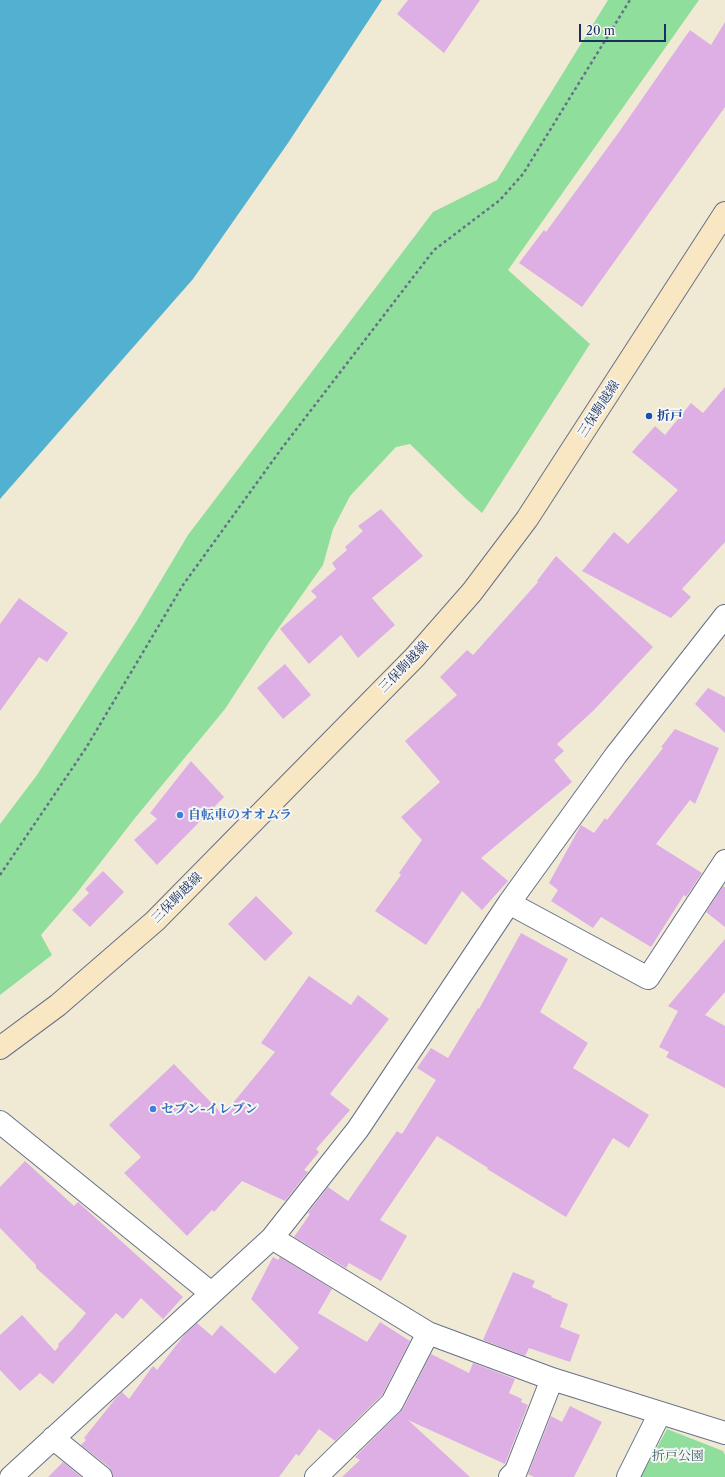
<!DOCTYPE html>
<html>
<head>
<meta charset="utf-8">
<style>
	body { margin:0 }
	#map { position:relative; width:725px; height:1477px; overflow:hidden; background:#f0ead5; font-family:"Libre Caslon Text",serif }
	canvas { display:block }
	.scale { position:absolute; left:579px; top:24px; width:87px; height:18px; box-sizing:border-box; border:2px solid #1b2f5e; border-top:0; padding-left:5px; font-size:12px; line-height:14px; white-space:nowrap; color:#1b2f5e; -webkit-text-stroke:3px #f6f6f2; paint-order:stroke }
</style>
</head>
<body>
<div id="map">
<canvas width="725" height="1477"></canvas>
<div class="scale">20 m</div>
</div>
<script>
const ctx = document.querySelector('canvas').getContext('2d');
ctx.lineJoin = 'round';
function fillPath(path, color) {
  ctx.fillStyle = color;
  ctx.fill(path, 'evenodd');
}
function trace(path, color, width, dash) {
  ctx.strokeStyle = color;
  ctx.lineWidth = width;
  ctx.lineCap = dash ? 'butt' : 'round';
  ctx.setLineDash(dash || []);
  ctx.stroke(path);
}
function drawText(font, color, halo, rows, align = 'center') {
  ctx.font = font + ' "Libre Caslon Text","Noto Serif JP",serif';
  ctx.lineWidth = 4;
  ctx.setLineDash([]);
  ctx.textBaseline = 'middle';
  ctx.strokeStyle = halo;
  ctx.fillStyle = color;
  for (const [text, x, y, turn = 0] of rows) {
    ctx.save();
    ctx.translate(x, y);
    ctx.rotate((+turn || 0) * Math.PI / 180);
    ctx.textAlign = isNaN(turn) ? turn : align;
    if (halo) ctx.strokeText(text, 0, 0);
    ctx.fillText(text, 0, 0);
    ctx.restore();
  }
}
fillPath(new Path2D(`
	M608 0H699L508 270 590 344 482 513 465 498 410 444 396 447 350 496 333 529 323 565 270 640 225 709 135 818 76 894 41 935 52 955 0 995V824L37 775 136 622 188 535 433 212 497 180Z
	M667 1429 723 1451 725 1455V1477H641Z`), '#90de9b');
fillPath(new Path2D(`
	M0 0H382L288 143 193 279 0 499Z`), '#52b0d0');
fillPath(new Path2D(`
	M408 0H480L444 53 397 14Z
	M725 22V107L582 307 519 263 544 230 546 232 619 132 690 30 711 45Z
	M725 387V542L682 589 691 597 671 618 582 571 614 532 628 544 678 490 632 452 655 426 665 435 691 403 703 413Z
	M381 509 423 556 372 598 395 625 358 658 341 635 309 664 280 629 317 597 311 591 336 569 332 563 347 550 345 547 363 531 358 526Z
	M556 556 653 647 594 710 557 744 564 751 554 760 572 782 481 858 508 881 482 910 462 891 426 945 375 911 401 875 399 873 422 840 401 817 440 782 405 741 457 695 440 677 467 650 473 655 538 582 537 581Z
	M19 598 68 633 47 662 39 657 0 711V624Z
	M285 664 311 695 283 719 257 688Z
	M708 688 725 697V733L695 704Z
	M675 729 719 748 695 804 690 800 656 844 702 873 686 897 684 895 651 947 601 917 593 928 551 901 558 890 549 883 581 825 594 833 605 818 607 820 663 748 661 747Z
	M191 761 224 797 157 865 134 840 157 819 150 813Z
	M103 871 124 892 90 927 72 910 89 893 85 889Z
	M723 886 725 887V927L706 912Z
	M256 896 293 933 265 961 228 924Z
	M521 933 568 959 540 1012 588 1043 573 1068 649 1115 629 1148 613 1138 566 1217 487 1169 488 1168 437 1136 380 1220 407 1236 381 1281 349 1263 346 1268 294 1237 310 1214 308 1213 328 1187 348 1201 397 1131 402 1134 436 1080 417 1068 431 1048 448 1058 478 1008 479 1009Z
	M725 939V992L705 1015 725 1026V1088L666 1057 669 1052 659 1047 678 1011 668 1006Z
	M309 976 351 1005 358 995 389 1019 330 1094 350 1110 316 1149 319 1152 304 1170 308 1172 285 1201 242 1181 214 1212 212 1210 187 1236 124 1173 141 1157 109 1125 174 1064 223 1115 275 1052 261 1043Z
	M25 1161 74 1206 78 1202 183 1297 163 1319 141 1298 123 1319 116 1313 53 1384 40 1373 20 1391 0 1370V1335L22 1315 55 1351 59 1346 58 1344 72 1330 86 1313 36 1268V1265L0 1228V1187Z
	M273 1257 278 1260 280 1257 332 1289 318 1313 367 1342 380 1322 410 1341 382 1395 335 1441 319 1429 299 1456 296 1454 279 1477H113L112 1472 109 1467 81 1445 86 1440 84 1438 116 1398 122 1392 129 1399 153 1366 157 1370 185 1334 197 1323 212 1336 221 1325 275 1374 299 1348 251 1299Z
	M513 1272 535 1281 532 1287 552 1296 551 1297 568 1304 560 1327 580 1335 570 1362 529 1348 525 1356 483 1340Z
	M431 1354 469 1373 473 1363 515 1379 509 1393 522 1399 521 1402 528 1405 505 1464 408 1420 470 1477H342L360 1460 355 1457 403 1409Z
	M570 1406 602 1422 574 1477H534L528 1474 551 1416 562 1422Z
	M63 1462 81 1477H48Z`), '#ddafe5');
const minor = new Path2D(`
	M509 903 648 978 725 861
	M0 1122 211 1293
	M272 1238 428 1333 552 1379 725 1433
	M53 1438 101 1477
	M11 1477 272 1238 358 1129 509 903 616 755 725 616
	M316 1477 392 1403 428 1333
	M510 1477 516 1471 552 1379
	M628 1477 660 1413`);
const secondary = new Path2D(`
	M0 1048 58 1005 155 921 415 657 472 592 527 519 725 213`);
trace(minor, '#667088', 24);
trace(secondary, '#667088', 24);
trace(new Path2D(`
	M0 875 86 748 183 585 282 448 434 250 500 200 523 174 630 0`), '#667088', 2.5, [3, 3]);
trace(minor, '#fff', 22);
trace(secondary, '#f9e7c3', 22);
for (const [x, y, r, color] of [
	[649,416,4,"#1a4fb4"],
	[180,815,4,"#3f7fe0"],
	[153,1109,4,"#3f7fe0"]
]) {
  const dot = new Path2D();
  dot.arc(x, y, r, 0, 2 * Math.PI);
  ctx.fillStyle = color;
  ctx.fill(dot);
  trace(dot, '#f6f6f2', 1.5);
}
drawText('13px', '#1b2f5e', '#f6f6f2', [
	["三保駒越線",599,409,-57],
	["三保駒越線",404,667,-46],
	["三保駒越線",177,898,-45]
]);
drawText('bold 13px', '#164399', '#f6f6f2', [
	["折戸",657,416]
], 'left');
drawText('bold 13px', '#366cbe', '#f6f6f2', [
	["自転車のオオムラ",188,815],
	["セブン-イレブン",161,1109]
], 'left');
drawText('13px', '#385b6d', '#f6f6f2', [
	["折戸公園",678,1456]
]);
</script>
</body>
</html>
